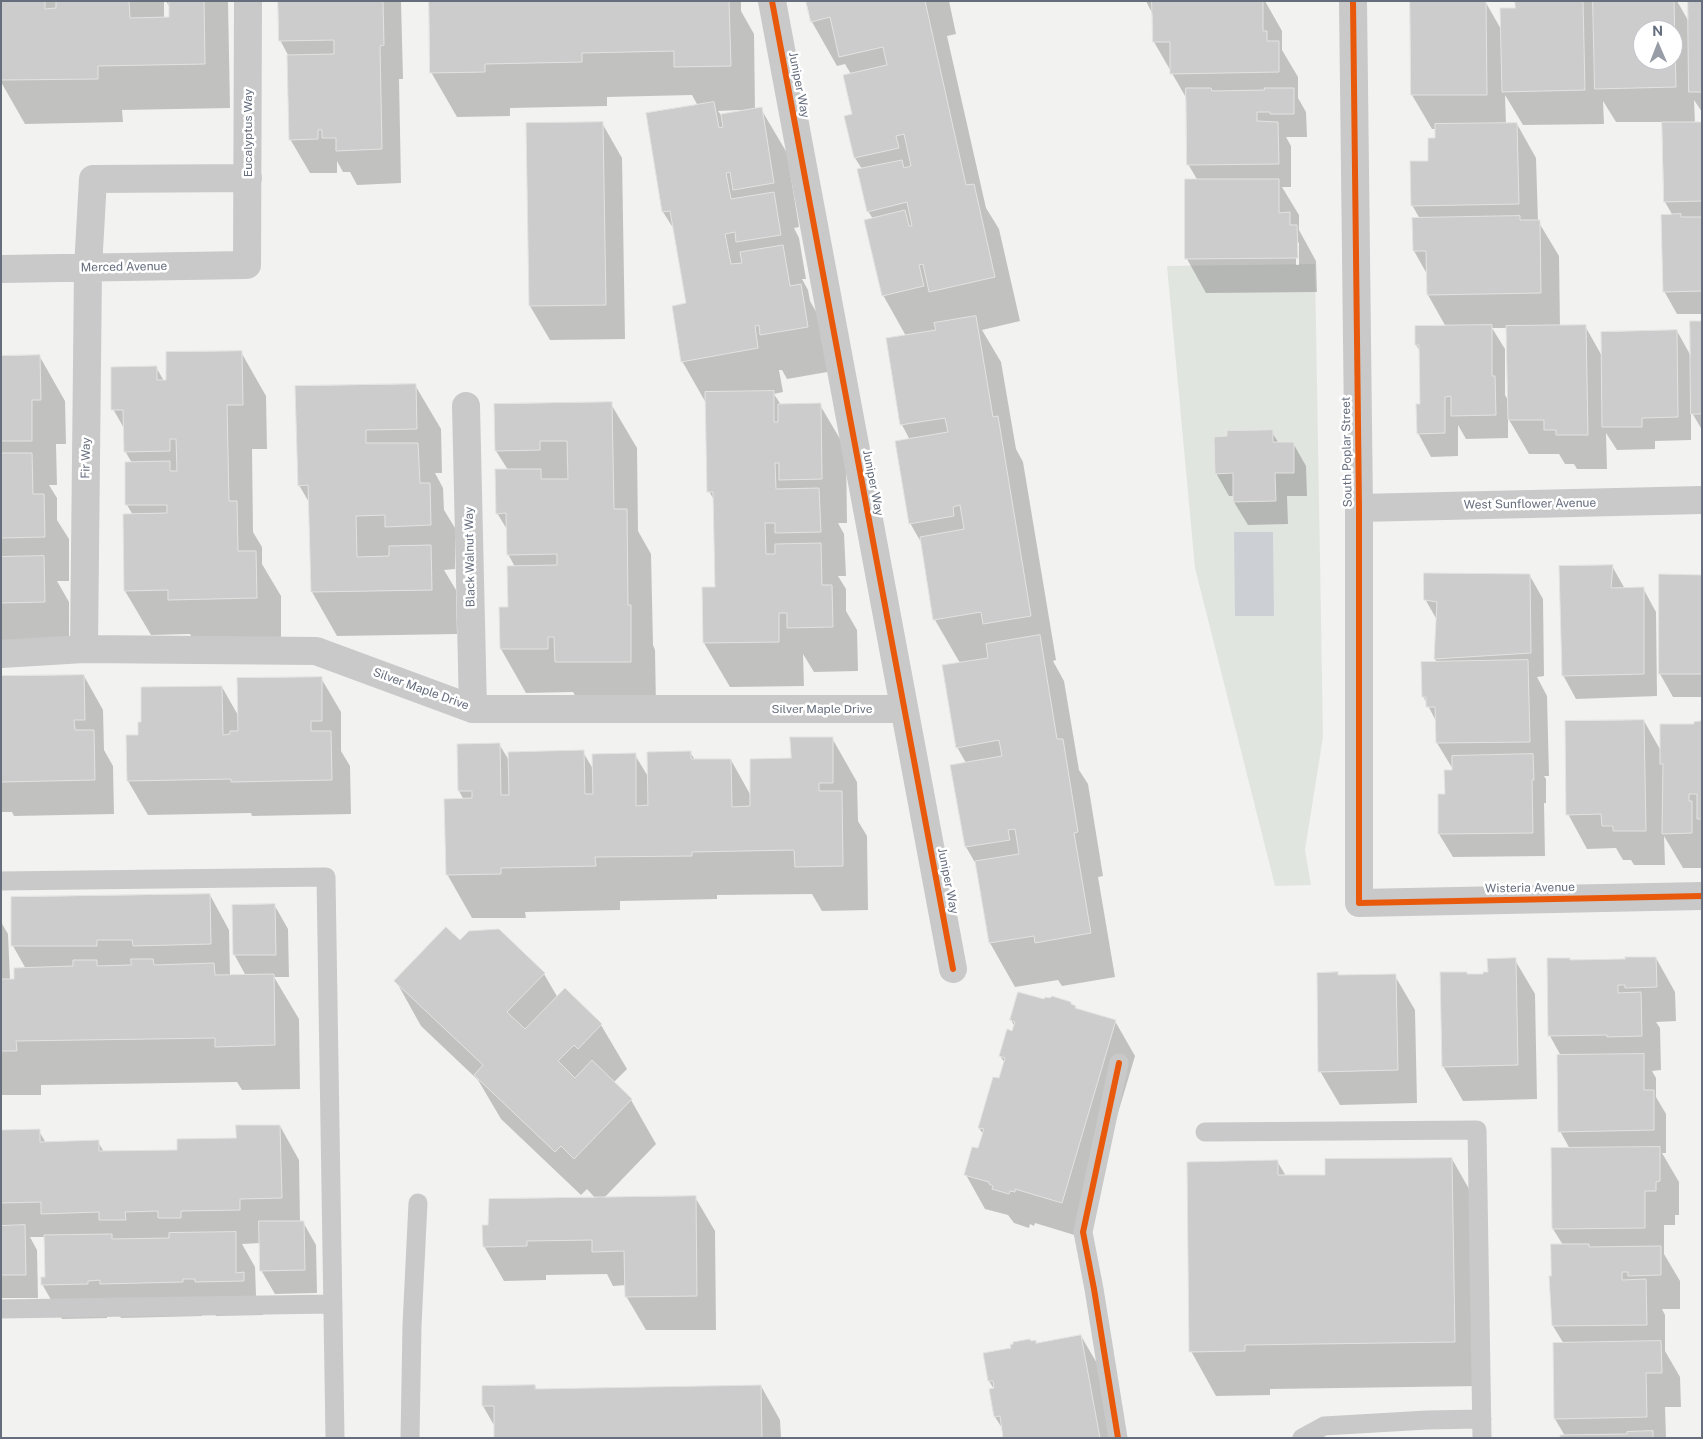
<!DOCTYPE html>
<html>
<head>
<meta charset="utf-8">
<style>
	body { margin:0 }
	#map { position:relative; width:1703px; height:1439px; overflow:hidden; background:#f2f2f1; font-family:"Public Sans",sans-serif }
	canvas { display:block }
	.frame { position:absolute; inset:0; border:2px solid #666e7e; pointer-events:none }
	.north { position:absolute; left:1633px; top:20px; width:50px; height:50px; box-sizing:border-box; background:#fff; border:1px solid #c2c5cb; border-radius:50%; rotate:359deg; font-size:14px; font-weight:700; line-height:20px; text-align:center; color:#666e7e }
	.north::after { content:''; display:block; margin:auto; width:18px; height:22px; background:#979ca6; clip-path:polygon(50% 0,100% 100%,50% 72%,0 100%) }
</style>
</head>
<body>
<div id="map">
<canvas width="1703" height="1439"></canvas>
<div class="frame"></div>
<div class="north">N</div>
</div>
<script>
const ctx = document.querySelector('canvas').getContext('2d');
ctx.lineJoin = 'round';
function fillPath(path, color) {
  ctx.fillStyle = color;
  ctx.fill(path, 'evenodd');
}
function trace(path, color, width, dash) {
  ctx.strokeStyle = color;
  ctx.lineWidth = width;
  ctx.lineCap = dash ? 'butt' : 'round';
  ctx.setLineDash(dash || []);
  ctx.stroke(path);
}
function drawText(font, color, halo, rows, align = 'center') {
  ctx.font = font + ' "Public Sans",sans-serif';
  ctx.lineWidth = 5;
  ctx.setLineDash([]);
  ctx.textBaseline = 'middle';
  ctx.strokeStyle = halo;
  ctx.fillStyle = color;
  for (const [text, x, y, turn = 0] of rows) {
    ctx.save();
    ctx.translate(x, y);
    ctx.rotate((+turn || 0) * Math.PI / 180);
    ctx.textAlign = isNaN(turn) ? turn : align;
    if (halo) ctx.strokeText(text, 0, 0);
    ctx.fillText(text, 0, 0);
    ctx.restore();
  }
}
fillPath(new Path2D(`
	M1315 264 1323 737 1305 850 1311 885 1275 886 1195 568 1167 266Z`), '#e1e5e0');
fillPath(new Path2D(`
	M1234 532H1273L1274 616H1235Z`), '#ccd0d4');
fillPath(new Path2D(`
	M1 1H164V18H170V8L166 1H228L230 108 122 110 123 122 25 124 1 82Z
	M279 1H401L403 79H399L401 183 357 185 350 172H343L337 161V173H310L290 139 288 55 280 40Z
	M430 1H741V11L754 34 755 110 761 109 787 153 799 227 794 228 799 238 806 279H802L808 290 810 301 826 329 833 371 787 379 782 370H779L783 392 774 394 781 405H820L846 449 847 523H838L844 534 846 576H838L846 589V611L857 630 858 671 814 672 803 654 804 686 730 687 704 643 716 588 715 502 709 491 706 403 682 361 687 304 675 231 663 212 698 106 692 95 607 97V106L510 108V116L457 117 431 72ZM740 110V112L721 115 718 111Z
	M807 1H949L956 34 947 36 986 208 999 229 1020 321 982 330 1001 362 1016 449 1023 462 1056 660 1053 661 1064 681 1079 770 1088 784 1103 876 1098 877 1115 977 1062 986 1058 980 1015 987 990 943 977 866 966 847 952 766 966 763 957 747 960 663 935 620 922 544 910 523V440L902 425 887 339 906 336 883 295 873 219 868 211 862 169 855 158 846 117 853 115 851 74 845 64 837 66 812 22Z
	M1146 1H1265L1282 31V50L1298 77V98L1306 112 1307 137H1286L1291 146V187H1282L1299 215V230L1316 261 1317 292 1206 293 1187 259 1198 181 1188 164V101L1154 42 1153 15ZM1296 240 1299 243V265H1296Z
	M1485 1 1502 31 1517 9 1538 1H1593L1595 4V1H1677L1689 22 1702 1V112L1694 100 1695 123H1702V314H1677L1664 291 1673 216 1665 202 1664 122H1616L1603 101 1604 124 1523 125 1505 95 1506 124H1517L1536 158 1538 221 1559 256 1560 327 1585 326 1602 356 1677 331 1692 358 1702 322V430L1691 411V440L1655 441V449L1617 450 1606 433 1607 469H1577L1574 464H1565L1559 454H1529L1508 418V438L1466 439 1458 425V456L1431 457 1418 433 1421 405 1420 351 1416 345V327H1446L1428 295 1427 274 1414 251 1420 219 1412 205 1429 162 1436 139V129H1432L1412 95ZM1643 30H1673V60H1643ZM1492 328H1508L1509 402 1505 395V349Z
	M602 123 622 158 625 339 550 340 530 306Z
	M241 352 266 396 267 449H252L253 532 262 547V564L281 596V642L195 643 190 634 151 635 125 591 133 515 127 505 132 463 125 451V430L113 409 156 367 164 381Z
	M1 357H40L65 401 66 444H56L57 485H49L57 498V520L69 539V581H57L69 602V646L1 647Z
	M415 385 441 429 442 473H435L443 488 444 510 455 528V569L444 570 456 590 457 634 337 636 312 592 310 504 299 485Z
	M611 404 637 448 638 531 651 554 653 645 655 650 656 706H581L573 692 526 693 501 649 515 567 508 554V531L497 513 508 470 496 451Z
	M1272 432 1279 444 1293 443 1306 466 1307 496H1287L1288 524 1248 525 1234 502V496H1229L1216 473Z
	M1612 566 1625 589 1643 588 1656 612 1657 696 1576 699 1563 675Z
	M1530 576 1543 599 1544 676 1537 677 1547 696 1549 776H1544L1546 779V803H1544L1545 856 1453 857 1439 834V796L1446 795 1454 771 1437 743V723L1423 696 1437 663 1435 659 1437 620 1425 599Z
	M1702 577V697H1673L1660 674Z
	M84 676 103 710 104 750 113 766 114 814 14 816 12 812H1V708Z
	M321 678 341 712V751L350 766 351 814 252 816 251 813 148 815 128 781 139 736 222 687 239 717Z
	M1644 721 1661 751 1695 725 1702 723V868H1683L1664 836 1665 865H1634L1631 860H1623L1616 848 1587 849 1568 814Z
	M832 738 857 782 858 821 867 836 868 910 822 911 812 894 717 895V899L620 901V910L525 912 526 918H472L447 874 464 800 459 791 499 744 510 762 583 752 593 769 635 755 649 778 690 752 695 760H731L751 796 792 759Z
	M210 895 229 930 230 976H246L234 954 275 906 288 929 289 977H274L299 1019 300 1089 242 1090 237 1082 41 1085V1095H1V922L8 934 10 980H16L26 969 13 946 12 898Z
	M460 942 544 974 558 998 565 990 601 1025 627 1069 613 1083 631 1100 656 1144 604 1198 695 1197 715 1231 716 1330H646L626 1296V1285L613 1286 607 1274 546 1275V1280L504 1281 484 1246 596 1199 587 1189 581 1195 501 1119 478 1080 421 1026 396 981Z
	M1656 958 1675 992 1676 1021 1656 1022 1660 1028 1661 1070 1652 1071 1656 1078V1097L1666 1114V1153H1662L1679 1182V1215H1675V1225H1664V1254L1680 1281V1309H1662L1665 1315V1351L1680 1377 1681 1407H1665L1666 1438H1562L1565 1436 1555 1419 1564 1344 1553 1326 1563 1245 1553 1229 1570 1149 1560 1131 1561 1056 1550 1036 1570 961Z
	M1515 960 1535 994 1537 1099 1463 1101 1443 1066 1467 975H1484Z
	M1337 973 1339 977 1395 976 1415 1010 1417 1103 1340 1105 1320 1071Z
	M1044 1001 1070 1003 1077 1010 1115 1021 1135 1056 1081 1237 1035 1223 1034 1226 1030 1224 1029 1228 1014 1223 1008 1215 985 1209 966 1175 979 1150 983 1134 979 1128 1000 1080 1005 1063 1000 1056 1015 1027 1011 1020Z
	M280 1126 299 1160 300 1222H303L316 1245 317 1293 275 1294 261 1270V1243L242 1244 255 1267 256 1295 263 1308V1315L216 1316 214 1313H202V1316L121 1318 119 1314H107V1318L62 1319 42 1284 46 1278V1237H30L37 1250 38 1298H1V1131H39L46 1143 98 1142 104 1152 179 1151 237 1139Z
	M1452 1159 1477 1203 1480 1386 1270 1389V1395L1216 1396 1191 1351 1277 1161 1286 1176H1327Z
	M1081 1336 1101 1370 1113 1438H1005L1004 1431 995 1417 991 1390 994 1389 989 1381 1037 1344Z
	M535 1386 537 1390 761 1386 780 1420 781 1438H496L495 1427 483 1406Z`), '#0003');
const building = new Path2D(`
	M1 1H45V9L56 8V1H129L130 18 169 17V1H204L205 64 98 66V79L1 80Z
	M278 1H383L384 45 380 46 382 149 336 151V138H322V130H318V139L289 140 287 55 334 54V40L279 41Z
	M429 1H729L731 66 674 67V51L582 53V62L485 64V72L430 73Z
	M806 1H925L966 185 974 184 995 277 929 292 923 264 919 265 924 286 882 296 864 220 905 210 909 226H912L907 202 867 212 857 169 902 160 904 168 911 166 904 134 896 136 899 148 854 158 844 116 852 114 843 75 887 65 883 47 839 57 830 17 811 22Z
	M1152 1H1263V31H1267V41H1279V72L1170 74V42H1153Z
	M1410 1H1486L1487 95H1411Z
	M1515 1H1583L1585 90 1502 92 1500 8H1515Z
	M1593 1H1674L1676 87 1595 89ZM1643 30H1673V60H1643Z
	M1688 1H1702V92H1689Z
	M1186 88H1211L1212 91 1265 90 1264 88H1294V114H1270V112H1257V121L1278 122 1279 164 1187 165Z
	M714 102 719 128 723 127 721 114 762 107 774 183 733 190 730 172 726 173 731 199 774 192 781 235 736 242 735 232 725 234 731 264 742 263 740 252 783 245 790 286 801 284 808 327 760 335 759 325 755 326 758 348 681 362 672 306 686 303 670 211 662 212 646 113Z
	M603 122 606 305 529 306 526 123Z
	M1662 122H1702V201L1664 202Z
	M1517 123 1519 204 1411 206 1410 161H1428V138H1435V124Z
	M1185 179H1279V213L1290 212V225H1297L1298 258 1185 259Z
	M1681 214V217H1702V291L1663 292 1661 215Z
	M1520 216V220H1540L1541 293 1427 295 1426 251H1413L1412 218Z
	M976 316 993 417 998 416 1031 616 983 624 981 612 933 620 920 537 964 529 960 505 953 507 954 516 909 524 895 441 948 432 945 418 900 425 886 338 936 330 934 323Z
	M1690 321H1702V414H1691Z
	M1492 325V376H1495L1496 415 1451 416V396L1445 397V433L1417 434 1416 404H1420L1419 345H1415V326Z
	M1586 325 1588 435H1556V430H1544V420H1508L1506 326Z
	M1677 330 1678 417 1642 418V427H1602L1601 332Z
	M242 351 243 405H227L229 501H237L238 551H256L257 598 168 600V590L124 591 123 514 167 513V505H125V462L170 461V471H177L176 439H170V451L124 452 123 410H111V367L157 366V380H166V352Z
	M40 355 41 400H32V441H1V356Z
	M416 384 417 429 366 430V443H418L420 483H430L431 525 385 527V515L356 516 357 557 389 556V546L431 545 432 590 311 592 308 485 298 486 295 386Z
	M774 391V422H778V404L821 403 822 479 779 480V463H775L776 489 819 488 821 532 775 533V523H765L766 554H775V544L821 543 822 585H832L833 627 787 628V613H779V642L703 643 702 587H715L713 492H707L705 392Z
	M612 402 614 509H627L628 605H631V662H555L554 637H548V649H500L499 607H508L507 566 557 565V554L507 555 506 513 496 514 495 469H541V479H568L567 441H540V450L495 451 494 404Z
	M1273 430V442H1294V473H1275L1276 501 1233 502V473L1215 474 1214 437 1227 436V431Z
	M1 453H32L33 494H44L45 537 1 538Z
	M44 556 45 602 1 603V557Z
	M1613 565 1611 588 1644 587V674L1562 676 1559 566Z
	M1424 573 1530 574 1531 653 1434 659 1437 602 1424 600Z
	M1659 574 1702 575V674H1659Z
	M1040 635 1057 739H1063L1078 832 1074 833 1091 933 1035 943 1034 936 989 943 975 861 1019 854 1015 829 1008 830 1010 840 965 847 950 765 1002 756 999 740 956 748 942 665 988 658 986 644Z
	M1528 660 1530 742 1436 743 1435 707H1426V697H1422L1421 662Z
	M84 675 85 720H74L75 730H94L95 780 1 782V676Z
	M322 677V721H311V731H331L332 780 231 782V779L127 781 126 735H138V722H141V687L222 686 223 735 230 734V731H238L237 678Z
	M1644 720 1646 831H1613V826H1602L1601 814 1566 815 1565 721Z
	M1702 721V819H1697V794H1689V801H1692V833L1662 834 1663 764H1660V724H1694V722Z
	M790 737H833V783H819V791H842L843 866 795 867 794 850 692 852V856L595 857 596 866 501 868V874L446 875 444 799 472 798V791H458L457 744 500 743 501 795H509L508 752 584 750 585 794H593L592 754 636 753V806L648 805 647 752 691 751V759H731L732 807 750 806V759L791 758Z
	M1533 754 1534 780H1532L1533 833 1438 834V794H1445L1444 770H1452V756Z
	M210 894 211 944 133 946 132 940H97V946H11V897Z
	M275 904 276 955H233L232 905Z
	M446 927 460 940 469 931 499 929 545 973 507 1012 525 1029 565 988 602 1024 578 1049 574 1045 558 1061 575 1078 592 1060 632 1099 574 1159 561 1146 555 1152 474 1075 483 1065 394 981Z
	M1625 957H1656L1657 987 1625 988V985H1618V993L1641 992 1642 1036 1607 1037V1035L1548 1036 1547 958H1570V960L1625 959Z
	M1516 958 1518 1065 1442 1067 1440 972H1467V974H1483V972H1488L1487 959Z
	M131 959H153L154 965 214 963 215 975 274 974 275 1045 215 1047V1038L16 1041 17 1051H1V979H14V968L73 966V960H97V966L131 965Z
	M1338 972V975L1396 974 1398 1070 1318 1072 1317 973Z
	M1018 992 1044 999 1045 997 1050 998 1052 996 1071 1002V1004L1076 1006 1075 1008 1116 1020 1062 1203 1015 1189V1192L1010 1191 1009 1194 992 1189 993 1186 989 1184V1182L964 1175 972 1147 978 1148 984 1129 978 1128 993 1077 999 1078 1005 1058 999 1056 1007 1029 1012 1031 1015 1022 1010 1020Z
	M1644 1054V1090H1654V1130L1558 1132 1557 1055Z
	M236 1125H280L282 1198 240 1199V1210L181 1211V1218H158V1211L125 1212 126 1220H99V1212L41 1214V1202L1 1203V1130L40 1129V1142L99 1140V1151L177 1150V1139L236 1138Z
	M1660 1147V1181L1656 1182V1191H1645V1228L1552 1229 1551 1148Z
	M1452 1158 1455 1342 1245 1345V1351L1189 1352 1187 1162 1278 1160V1175H1325V1159Z
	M696 1196 697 1296 625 1297 624 1251 592 1252V1240L527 1241V1246L483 1247 482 1225H488L489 1199Z
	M259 1221H304L305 1270 260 1271Z
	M25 1225 26 1275H1V1226Z
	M236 1232V1273L244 1272V1281L195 1282V1279H183V1282L100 1284V1280L88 1281V1284L41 1285V1277H45L44 1235 112 1234V1239L169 1238V1233Z
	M1551 1244H1589V1247L1661 1246V1275L1628 1276V1272H1622V1280L1646 1279 1647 1325 1552 1326 1549 1276H1551Z
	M1081 1335 1100 1438H1003L1000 1416 994 1417 989 1389 994 1388 993 1381H988L983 1353 1011 1348 1010 1345 1013 1344V1342L1030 1339 1031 1341 1036 1340V1343Z
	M1661 1341 1662 1373H1646L1647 1417 1554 1419 1553 1343Z
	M535 1385V1389L761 1385 762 1438H494V1406H482V1386Z
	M1653 1431V1438H1560V1435L1627 1434V1432Z`);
fillPath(building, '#cccccd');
trace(building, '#e2e2e1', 1);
trace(new Path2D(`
	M1 881 326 877 335 1438
	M1205 1132 1477 1130 1482 1438
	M1 1309 333 1304
	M410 1438 412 1325 418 1203
	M1118 1438 1094 1289 1083 1232 1119 1063
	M1302 1438 1324 1426 1427 1420 1482 1419`), '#c9c9ca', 19);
trace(new Path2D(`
	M772 1 953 969
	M1353 1 1359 508V903L1702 896
	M1 269 247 265 248 1
	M466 406 473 709
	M1359 508 1702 500
	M84 649 88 268 93 179 248 178
	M1 654 84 649 316 651 473 709H904`), '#c9c9ca', 28);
trace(new Path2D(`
	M772 1 953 969
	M1353 1 1359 508V903L1702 896
	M1118 1438 1094 1289 1083 1232 1119 1063`), '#e8590c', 6);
drawText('12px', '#666e7e', '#fff', [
	["Juniper Way",799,85,79],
	["Eucalyptus Way",248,133,-90],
	["Merced Avenue",124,267,-1],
	["South Poplar Street",1347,452,-91],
	["Fir Way",86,458,-89],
	["Juniper Way",873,483,79],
	["West Sunflower Avenue",1530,504,-1],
	["Black Walnut Way",470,557,-91],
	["Silver Maple Drive",421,689,20],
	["Silver Maple Drive",822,709],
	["Juniper Way",948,881,79],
	["Wisteria Avenue",1530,888,-1]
]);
</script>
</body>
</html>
